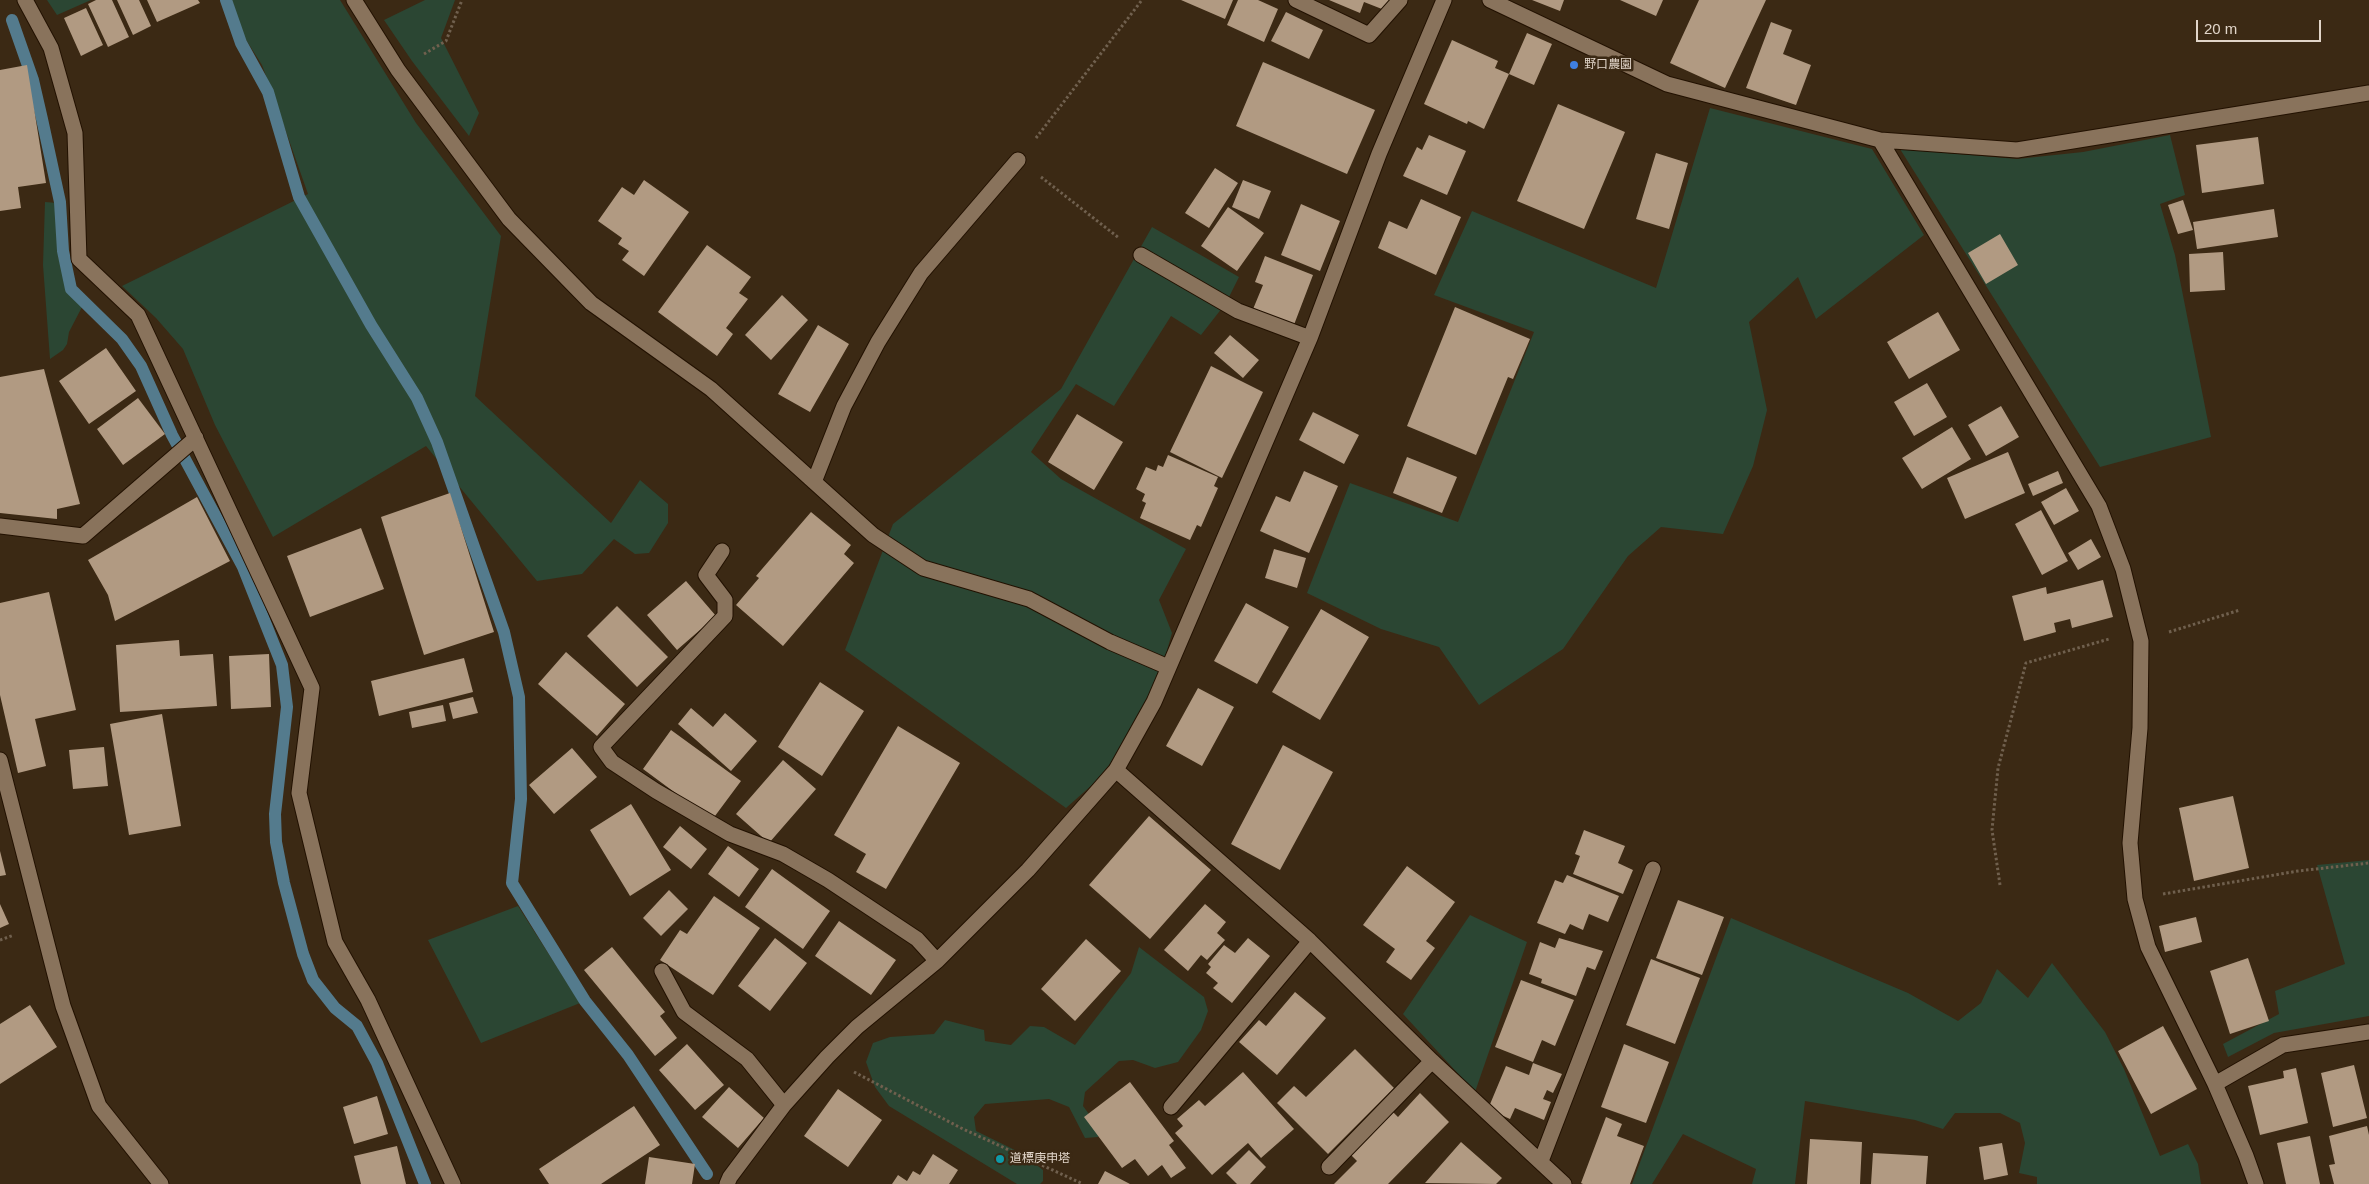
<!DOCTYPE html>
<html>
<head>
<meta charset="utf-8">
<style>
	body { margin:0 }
	#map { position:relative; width:2369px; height:1184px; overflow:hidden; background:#3b2914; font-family:Helvetica,sans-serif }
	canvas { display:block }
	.scale { position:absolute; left:2196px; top:20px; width:125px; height:22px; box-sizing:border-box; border:2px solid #e1d5c9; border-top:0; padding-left:6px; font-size:15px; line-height:18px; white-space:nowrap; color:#e1d5c9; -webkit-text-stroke:4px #3b2914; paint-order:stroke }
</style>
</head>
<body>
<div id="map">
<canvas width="2369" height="1184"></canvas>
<div class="scale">20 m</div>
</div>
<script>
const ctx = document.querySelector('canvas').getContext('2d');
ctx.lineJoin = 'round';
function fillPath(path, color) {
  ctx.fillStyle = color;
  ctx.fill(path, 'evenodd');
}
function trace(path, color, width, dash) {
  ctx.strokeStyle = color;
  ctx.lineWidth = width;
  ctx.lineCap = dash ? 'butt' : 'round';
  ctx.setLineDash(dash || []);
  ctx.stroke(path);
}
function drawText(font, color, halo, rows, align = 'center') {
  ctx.font = font + ' Helvetica,"Noto Sans JP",sans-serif';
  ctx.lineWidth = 5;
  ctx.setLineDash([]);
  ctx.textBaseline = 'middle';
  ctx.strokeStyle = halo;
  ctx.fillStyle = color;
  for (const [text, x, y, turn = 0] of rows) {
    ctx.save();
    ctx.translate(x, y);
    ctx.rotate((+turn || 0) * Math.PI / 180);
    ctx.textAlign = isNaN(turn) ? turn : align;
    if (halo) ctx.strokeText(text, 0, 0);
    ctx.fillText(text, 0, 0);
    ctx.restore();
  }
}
fillPath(new Path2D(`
	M47 0H91L57 15Z
	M232 0H340L416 123 501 236 475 396 611 523 640 480 668 504V523L649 553 635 554 614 539 582 574 537 581 426 446 273 537 215 425 183 349 156 318 122 286 308 194 271 89 262 65 243 35Z
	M425 0H455L441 38 479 113 469 136 412 61 384 20Z
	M1710 108 1872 149 1924 235 1816 319 1798 277 1749 322 1767 410 1753 466 1723 534 1661 527 1628 556 1563 649 1479 705 1439 647 1381 629 1307 593 1350 483 1458 522 1534 332 1434 295 1472 211 1656 288Z
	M2170 135 2185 195 2160 204 2175 255 2211 437 2100 467 1900 149 2017 159 2083 152Z
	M45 202 57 203 58 256 68 291 82 307 69 332 67 344 63 350 50 359 43 265Z
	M1152 227 1239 277 1226 303 1201 335 1171 316 1114 406 1076 384 1031 452 1061 479 1186 549 1159 600 1172 633 1155 692 1121 751 1092 785 1066 808 845 650 893 524 1061 389Z
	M2369 860V1016L2274 1033 2228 1057 2223 1044 2279 1014 2275 991 2345 964 2317 865Z
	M518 906 580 1003 481 1043 428 940Z
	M1470 915 1527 942 1475 1092 1403 1014Z
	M1731 918 1908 993 1958 1021 1981 1003 1997 969 2028 998 2052 963 2105 1032 2124 1069 2160 1156 2188 1144 2198 1164 2201 1184H2037V1177L2019 1173 2025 1143 2020 1123 2000 1113H1955L1943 1129 1915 1120 1805 1101 1795 1184H1752L1756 1169 1683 1134 1652 1184H1632Z
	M1139 947 1204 997 1208 1011 1201 1030 1178 1062 1155 1068 1133 1060 1119 1061 1085 1092 1083 1106 1100 1129 1098 1137 1085 1138 1069 1107 1049 1099 985 1104 974 1117 976 1131 1021 1153 1043 1170V1181L1040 1184H1017L889 1106 875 1087 866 1062 873 1043 890 1037 934 1034 945 1020 984 1030 985 1041 1011 1045 1030 1026 1044 1027 1075 1045 1131 973Z`), '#2b4633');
trace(new Path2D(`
	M226 0 241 43 268 92 299 197 371 325 417 398 437 442 504 632 519 697 521 799 512 883 585 1001 628 1055 707 1174
	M12 20 33 80 42 119 60 202 63 251 71 289 122 339 141 366 172 435 243 567 282 665 287 707 275 814 276 842 284 883 303 954 313 980 335 1008 357 1026 377 1063 425 1184`), '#547b8d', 12);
fillPath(new Path2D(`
	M96 0H112L129 37 108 47 88 4Z
	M117 0H139L151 26 133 35Z
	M147 0H198L200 3 157 22Z
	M1181 0H1233L1225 19Z
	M1238 0H1258L1278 9 1264 42 1227 25Z
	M1329 0H1391L1387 11 1364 2 1360 13Z
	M1532 0H1564L1560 11Z
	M1620 0H1663L1656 16Z
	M1699 0H1766L1725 88 1670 63Z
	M86 8 103 45 81 56 64 18Z
	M1286 12 1323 30 1309 59 1271 41Z
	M1771 22 1792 30 1783 54 1811 65 1796 105 1746 88Z
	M1527 33 1552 44 1534 85 1509 74Z
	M1452 40 1498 61 1495 68 1509 74 1484 129 1468 121 1467 124 1424 104Z
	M1263 62 1375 110 1347 174 1236 126Z
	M27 65 46 183 18 187 21 208 0 211V70Z
	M1558 104 1625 132 1584 229 1517 201Z
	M1429 135 1466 151 1447 195 1403 176 1417 147 1422 150Z
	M2258 137 2264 184 2202 193 2196 145Z
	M1656 153 1688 163 1669 229 1636 219Z
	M1215 168 1238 183 1209 228 1185 213Z
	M644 180 689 212 644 276 622 260 629 251 618 244 622 238 598 221 622 187 634 195Z
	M1243 180 1271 191 1259 219 1232 207Z
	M1421 199 1461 217 1436 275 1378 248 1389 221 1407 229Z
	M2183 200 2193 230 2178 234 2168 205Z
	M1301 204 1340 221 1320 271 1281 255Z
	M1228 207 1264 233 1237 271 1201 246Z
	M2274 209 2278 237 2197 249 2193 222Z
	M2000 234 2018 265 1986 284 1968 253Z
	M707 245 751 277 739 293 748 299 726 328 733 334 717 356 658 312Z
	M2223 252 2225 290 2190 292 2189 254Z
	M1265 256 1313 275 1292 330 1251 314 1263 285 1255 282Z
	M782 295 808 320 771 360 745 335Z
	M1455 307 1530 339 1513 379 1508 377 1476 455 1407 426Z
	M1938 312 1960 350 1909 379 1887 342Z
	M818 325 849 344 810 412 778 394Z
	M1230 335 1259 360 1243 378 1214 353Z
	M106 348 136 391 89 424 59 381Z
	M1211 366 1263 392 1222 478 1170 452Z
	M44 369 80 504 57 509V519L0 513V377Z
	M1927 383 1947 417 1914 436 1894 402Z
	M138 398 165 434 123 465 97 429Z
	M2001 406 2019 437 1986 456 1968 425Z
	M1313 412 1359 435 1344 464 1299 440Z
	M1077 414 1123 442 1094 490 1048 462Z
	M1952 427 1971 459 1922 489 1902 458Z
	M2008 452 2025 493 1965 519 1947 478Z
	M1168 455 1218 477 1214 486 1218 488 1201 527 1197 525 1190 540 1140 518 1146 503 1142 501 1145 494 1136 489 1146 467 1156 471 1158 465 1163 467Z
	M1407 457 1457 477 1442 513 1393 493Z
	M1304 471 1338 486 1309 553 1260 531 1276 496 1290 502Z
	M2058 471 2063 483 2033 496 2028 484Z
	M2066 488 2079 511 2054 525 2041 502Z
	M450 493 494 632 424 655 381 517Z
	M197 497 230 561 115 621 108 595 88 560Z
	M2041 510 2068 561 2042 575 2015 524Z
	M811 512 851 545 844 554 854 563 783 646 736 605 759 578 756 576Z
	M361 528 384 589 310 617 287 556Z
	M2091 539 2101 557 2078 570 2068 553Z
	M1274 549 1306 558 1297 588 1265 578Z
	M2103 580 2113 617 2072 628 2070 619 2054 623 2056 632 2024 641 2012 596 2046 587 2047 594Z
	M686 581 716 616 677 650 647 615Z
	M49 592 76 710 35 719 46 766 18 773 0 695V603Z
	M1246 603 1289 627 1257 684 1214 661Z
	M617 606 668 657 637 687 587 636Z
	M1321 609 1369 637 1320 720 1272 692Z
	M179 640 180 656 213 654 217 706 120 712 116 645Z
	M566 652 625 704 597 736 538 684Z
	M269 654 271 707 231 709 229 656Z
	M464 658 473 692 379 716 371 681Z
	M820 682 864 711 822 776 778 747Z
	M1198 688 1234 707 1202 766 1166 746Z
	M473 697 478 713 453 719 449 703Z
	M443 705 446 721 412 728 409 712Z
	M691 708 713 727 725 713 757 741 731 771 678 724Z
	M162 714 181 826 129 835 110 724Z
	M898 726 960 763 886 889 856 872 866 854 834 835Z
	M671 730 741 781 712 820 643 769Z
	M1283 745 1333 772 1280 870 1231 844Z
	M104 747 108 786 73 789 69 750Z
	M572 748 597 777 554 814 529 785Z
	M783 760 816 789 769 843 736 814Z
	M2233 796 2249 868 2194 881 2179 808Z
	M631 804 671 870 630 896 590 830Z
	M1149 816 1211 870 1150 939 1089 885Z
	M680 826 707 849 691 869 663 847Z
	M1584 830 1625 846 1618 863 1633 870 1623 894 1573 874 1580 856 1575 854Z
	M728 846 759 869 739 897 708 874Z
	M0 851 6 875 0 876Z
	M1407 866 1455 902 1426 941 1435 948 1411 980 1386 962 1395 949 1363 925Z
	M772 869 830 911 803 949 745 907Z
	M1567 875 1619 896 1608 922 1589 914 1583 930 1570 924 1565 934 1537 923 1555 880 1563 883Z
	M669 890 688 909 661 936 643 918Z
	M714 896 760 928 713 995 660 960 680 930 687 934Z
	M1678 900 1724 917 1702 975 1656 958Z
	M0 904 9 924 0 928Z
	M1205 904 1226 922 1217 933 1225 940 1207 960 1201 955 1188 971 1164 950Z
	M2196 917 2202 942 2165 952 2159 926Z
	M839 921 896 960 871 995 815 956Z
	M775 938 807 963 770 1011 738 986Z
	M1248 938 1270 956 1232 1003 1213 988 1218 983 1206 973 1211 967 1208 964 1224 945 1235 953Z
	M1559 938 1603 951 1595 970 1587 967 1576 996 1541 983 1542 979 1529 974 1540 942 1555 948Z
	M1086 939 1121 971 1075 1021 1041 989Z
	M612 947 665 1012 660 1016 677 1038 655 1056 584 970Z
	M2248 958 2269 1021 2230 1034 2210 971Z
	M1651 959 1700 978 1675 1044 1626 1025Z
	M1521 980 1574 1000 1555 1046 1542 1040 1533 1062 1495 1047Z
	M1295 992 1326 1018 1277 1075 1239 1042 1259 1020 1266 1026Z
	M30 1005 57 1047 0 1084V1024Z
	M2163 1026 2197 1089 2151 1114 2118 1051Z
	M687 1044 724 1085 695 1110 659 1070Z
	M1624 1044 1669 1062 1646 1123 1601 1107Z
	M1355 1049 1394 1088 1328 1154 1277 1103 1294 1086 1306 1097Z
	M1533 1063 1562 1074 1553 1093 1547 1090 1543 1099 1551 1102 1544 1120 1515 1108 1510 1119 1488 1109 1506 1066 1529 1075Z
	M2354 1065 2367 1118 2333 1127 2321 1073Z
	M2296 1068 2308 1123 2260 1135 2248 1086 2284 1078 2283 1071Z
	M1243 1072 1294 1129 1261 1158 1248 1143 1212 1175 1175 1133 1183 1126 1177 1119 1199 1100 1205 1106Z
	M1130 1082 1174 1141 1169 1145 1186 1168 1171 1178 1162 1165 1148 1176 1135 1159 1122 1168 1084 1117Z
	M729 1087 764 1118 738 1148 702 1117Z
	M838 1089 882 1120 848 1167 804 1136Z
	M1420 1093 1449 1122 1388 1184H1334L1357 1161 1349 1153 1391 1110 1398 1117Z
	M377 1096 388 1134 354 1144 343 1107Z
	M634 1106 660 1145 601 1184H549L539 1169Z
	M1606 1117 1622 1124 1617 1136 1644 1146 1630 1184H1583L1581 1183Z
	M2367 1126 2369 1135V1184H2334L2329 1165 2335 1164 2329 1136Z
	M2310 1136 2320 1184H2286L2277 1143Z
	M1810 1139 1862 1142 1860 1184H1807Z
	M1461 1142 1502 1178 1496 1184 1425 1183Z
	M2002 1143 2008 1175 1984 1180 1979 1147Z
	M397 1146 406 1184H361L354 1156Z
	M1249 1150 1266 1167 1250 1184H1237L1226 1173Z
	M1873 1153 1928 1156 1926 1184H1871Z
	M933 1154 958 1170 949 1184H892L898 1175 907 1181 913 1171 920 1175Z
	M649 1157 695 1164 692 1184H645Z
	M1105 1171 1130 1184H1098Z`), '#b19a82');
const minor = new Path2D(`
	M25 0 51 48 75 133 79 259 138 315 312 688 299 793 335 942 368 1000 453 1184
	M354 0 398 70 509 219 591 303 711 389 873 535 923 568 1029 599 1110 642 1168 667
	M1296 0 1369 35 1400 0
	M1490 0 1667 84 1880 140 2017 150 2369 93
	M1880 140 2099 506 2123 569 2141 641 2140 728 2130 843 2135 899 2148 947 2215 1084 2246 1156 2256 1184
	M1141 255 1238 311 1310 338
	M814 482 844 406 878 342 921 273 1018 160
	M0 526 83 536 196 438
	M722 551 706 575 725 600V616L601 747 612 762 656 791 730 834 783 854 828 880 917 939 937 961
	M0 760 63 1006 99 1106 161 1184
	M1116 770 1310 941 1432 1061 1564 1184
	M662 971 684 1012 747 1059 784 1105
	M2215 1084 2283 1045 2369 1032
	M1171 1107 1310 941
	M1541 1161 1653 869
	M1329 1167 1432 1061
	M727 1184 730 1177 784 1105 827 1057 857 1027 937 961 1028 870 1116 770 1154 702 1310 338 1379 154 1444 0`);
trace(minor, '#210', 17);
trace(new Path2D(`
	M424 54 446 41 462 0
	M1036 138 1142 0
	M1041 177 1119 238
	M2169 632 2240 610
	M2000 885 1992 830 1998 768 2026 663 2109 639
	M2163 894 2298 871 2369 863
	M0 940 14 935
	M854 1072 961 1128 1083 1184`), '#70604e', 3, [2.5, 2.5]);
trace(minor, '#89735c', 15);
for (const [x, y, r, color] of [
	[1574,65,5,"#3f7fe0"],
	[1000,1159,5,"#0f9aa8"]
]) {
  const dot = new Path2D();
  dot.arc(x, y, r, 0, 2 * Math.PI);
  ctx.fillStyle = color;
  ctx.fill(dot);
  trace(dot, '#3b2914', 2);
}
drawText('12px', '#e1d5c9', '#3b2914', [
	["野口農園",1584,65],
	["道標庚申塔",1010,1159]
], 'left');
</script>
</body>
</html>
